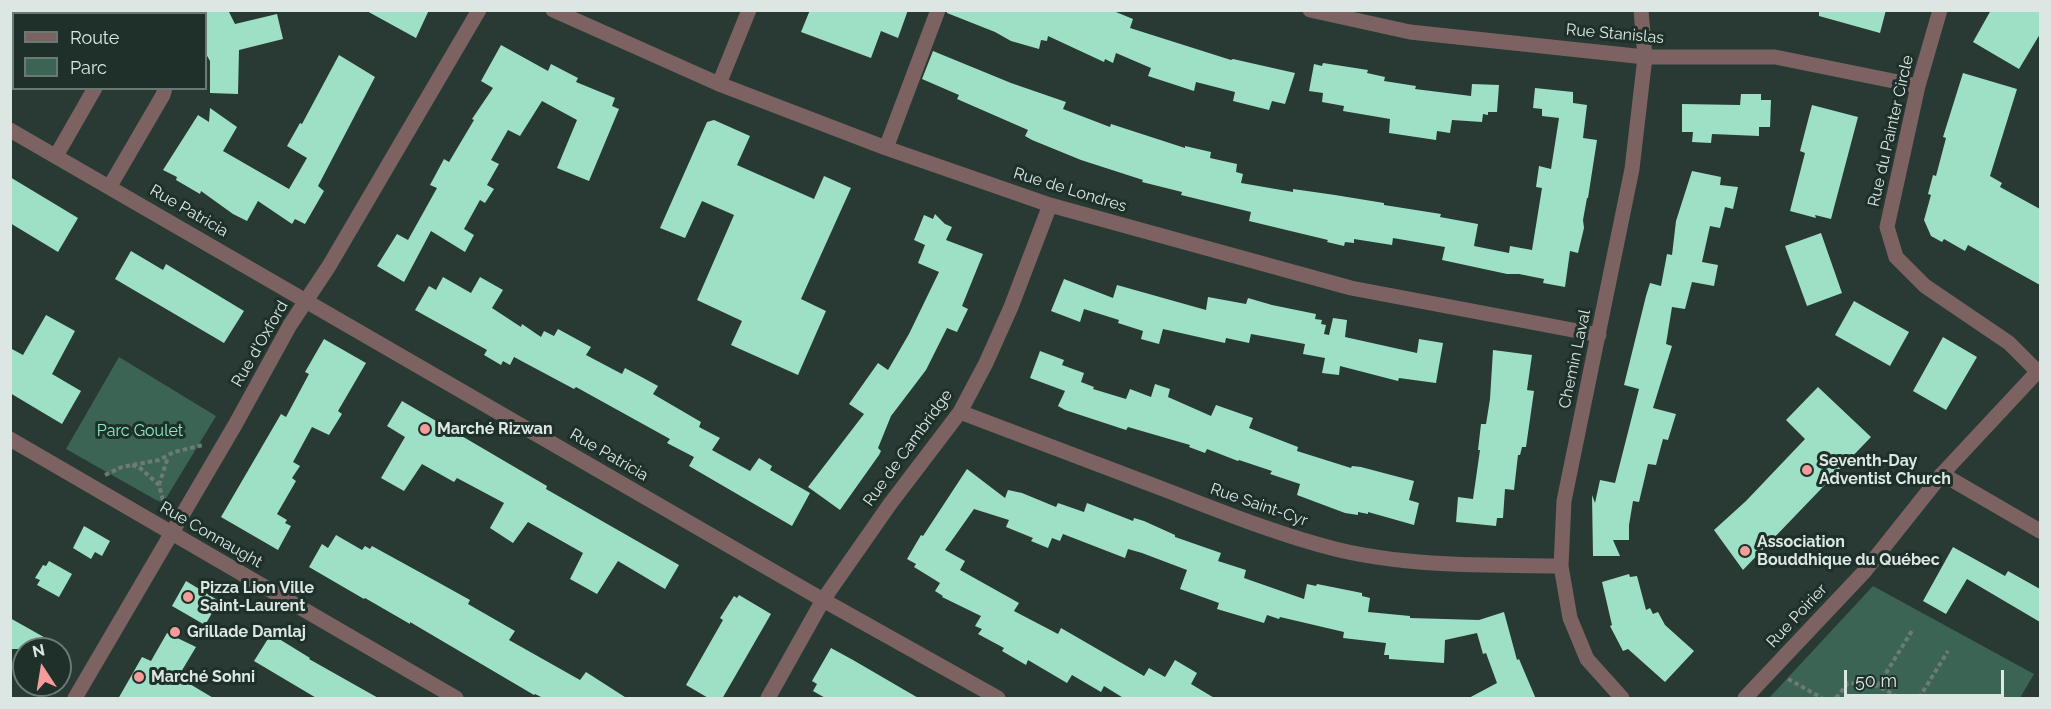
<!DOCTYPE html>
<html>
<head>
<meta charset="utf-8">
<style>
	body { margin:0 }
	#map { position:relative; width:2051px; height:709px; overflow:hidden; background:#283a33; font-family:Raleway,sans-serif }
	canvas { display:block }
	.frame { position:absolute; inset:0; border:12px solid #dce7e3; pointer-events:none }
	.legend { position:absolute; left:12px; top:12px; width:195px; height:78px; box-sizing:border-box; background:#1e3029; border:2px solid #6a7973; margin:0; padding:8px 10px; list-style:none; font-size:18px; color:#dce7e3 }
	.legend li { display:flex; align-items:center; gap:12px; height:30px }
	.legend b { width:30px; border:2px solid #6a7973 }
	.north { position:absolute; left:12px; top:637px; width:60px; height:60px; box-sizing:border-box; background:#1e3029; border:2px solid #6a7973; border-radius:50%; rotate:348deg; font-size:16px; font-weight:700; line-height:24px; text-align:center; color:#dce7e3 }
	.north::after { content:''; display:block; margin:auto; width:21px; height:27px; background:#f59b99; clip-path:polygon(50% 0,100% 100%,50% 72%,0 100%) }
	.scale { position:absolute; left:1844px; top:670px; width:160px; height:27px; box-sizing:border-box; border:3px solid #dce7e3; border-top:0; padding-left:8px; font-size:18px; line-height:21px; white-space:nowrap; color:#dce7e3; -webkit-text-stroke:4px #1e3029; paint-order:stroke }
</style>
</head>
<body>
<div id="map">
<canvas width="2051" height="709"></canvas>
<div class="frame"></div>
<ul class="legend">
<li><b style="height:8px;background:#7c6261"></b>Route</li>
<li><b style="height:16px;background:#3b6455"></b>Parc</li>
</ul>
<div class="north">N</div>
<div class="scale">50 m</div>
</div>
<script>
const ctx = document.querySelector('canvas').getContext('2d');
ctx.lineJoin = 'round';
function fillPath(path, color) {
  ctx.fillStyle = color;
  ctx.fill(path, 'evenodd');
}
function trace(path, color, width, dash) {
  ctx.strokeStyle = color;
  ctx.lineWidth = width;
  ctx.lineCap = dash ? 'butt' : 'round';
  ctx.setLineDash(dash || []);
  ctx.stroke(path);
}
function drawText(font, color, halo, rows, align = 'center') {
  ctx.font = font + ' Raleway,sans-serif';
  ctx.lineWidth = 6;
  ctx.setLineDash([]);
  ctx.textBaseline = 'middle';
  ctx.strokeStyle = halo;
  ctx.fillStyle = color;
  for (const [text, x, y, turn = 0] of rows) {
    ctx.save();
    ctx.translate(x, y);
    ctx.rotate((+turn || 0) * Math.PI / 180);
    ctx.textAlign = isNaN(turn) ? turn : align;
    if (halo) ctx.strokeText(text, 0, 0);
    ctx.fillText(text, 0, 0);
    ctx.restore();
  }
}
fillPath(new Path2D(`
	M119 357 216 416 165 500 161 502 156 500 66 449Z
	M1873 586 2034 674 2020 698H1769Z`), '#3b6455');
fillPath(new Path2D(`
	M206 10H228L235 24 277 14 283 39 239 50 238 94 210 93V61L206 54Z
	M365 10H429L416 38Z
	M810 10H908L898 38 881 31 871 58 801 32Z
	M947 10H1111L1133 19 1130 28 1231 60 1233 59 1295 73 1285 104 1272 101 1269 110 1233 101 1235 92 1196 82 1194 91 1148 76 1151 68 1116 53 1113 63 1105 59 1104 62 1048 36 1047 41 1041 40 1039 49 1011 41 995 32 947 13Z
	M1819 10H1886L1880 33 1819 16Z
	M1991 10H2040V34L2019 69 1973 42Z
	M501 45 548 71 551 64 578 78 576 82 615 98 612 106 619 109 589 181 557 168 577 120 542 101 520 136 508 130 491 160 499 164 487 185 494 189 485 203 480 200 464 229 474 235 465 252 431 231 404 282 377 266 397 234 408 240 437 188 430 185 444 159 449 162 474 120 472 119 493 88 481 81Z
	M933 51 1011 83 1066 102 1063 109 1110 127 1111 124 1185 148V146L1211 152 1210 158 1237 164 1236 172 1243 174 1241 183 1293 192V189L1335 195 1384 203V205L1441 214 1440 217 1478 224 1474 246 1509 253 1510 246 1532 250 1542 188 1536 187 1539 166 1551 169 1559 118 1542 116V109L1533 108 1535 88 1573 92V103L1587 105 1583 138 1597 140 1588 198H1587L1583 220 1584 228 1578 253 1570 251 1565 287 1543 283 1544 279 1519 274H1507L1442 260 1445 247 1393 238 1392 245 1354 239V243L1345 242 1344 246 1327 242 1328 240 1249 221 1251 212 1181 195 1182 192 1142 182 1143 180 1081 160 1032 140 1025 136 1028 130 957 99 959 95 922 79Z
	M339 55 375 77 318 186 324 191 305 224 295 219 292 224 258 201 247 221 233 214 201 191 200 194 176 180 177 177 163 170 198 115 209 122 210 108 237 127 223 151 289 189 307 158 287 146 300 123 302 124Z
	M1323 63 1368 70 1367 73 1385 77 1384 81 1416 86 1415 89 1471 96 1472 84 1499 85 1497 112H1488V115L1483 114 1482 122 1452 120 1450 133 1437 131 1436 140 1389 133 1390 119 1343 111 1344 106 1322 102 1323 93 1309 91 1314 64 1322 66Z
	M1963 73 2017 89 1990 176 2002 183 2000 187 2040 209V285L1968 245 1965 251 1944 239 1942 242 1931 236 1924 220 1931 195 1928 194 1933 175 1936 176 1946 138 1943 137Z
	M1741 94H1761V100H1771L1770 127H1759V136L1712 134 1711 143 1692 142 1693 132H1682V104L1740 105Z
	M1812 105 1858 117 1831 219 1815 215 1816 218 1790 211 1805 153 1800 151Z
	M714 120 750 136 737 165 814 199 824 176 851 188 801 299 826 311 798 375 731 345 742 321 697 300 734 215 702 201 685 238 660 228 707 122Z
	M1692 171 1721 177 1720 185 1738 187 1733 209 1725 207 1720 228 1710 226 1702 262 1718 265 1714 286 1692 282 1685 309 1672 307 1666 344 1672 346 1653 408 1676 414 1668 440 1663 439 1656 465 1648 464 1639 502 1633 501 1629 525V540H1613L1620 556H1593L1592 495 1595 503 1600 480 1615 483 1639 389 1624 385 1646 296 1650 283 1661 286 1667 254 1672 255 1676 221Z
	M10 177 78 218 58 252 10 223Z
	M935 214 945 224 952 227 946 240 983 254 962 306 968 309 957 332 947 328 926 370 891 416 878 448 881 451 879 455 840 510 808 487 864 414 849 404 878 363 888 370 909 334 939 272 918 263 925 245 914 240 924 215 933 219Z
	M1821 233 1842 293 1807 306 1785 246Z
	M131 251 163 270 166 264 244 311 224 343 115 279Z
	M443 277 471 293 480 277 503 290 492 308 521 327 522 324 541 337 544 331 554 336 558 329 591 347 586 355 622 374 625 368 658 386 653 394 701 422 699 427 720 438 712 450 750 471 759 458 772 466 770 470 810 493 792 526 689 466 694 457 667 443 670 439 576 387 574 389 514 357 510 365 503 361 501 365 484 355 487 350 415 310 429 286 436 290Z
	M1064 279 1113 298 1117 285 1206 310 1208 297 1246 304 1248 298 1272 305 1316 314 1315 319 1322 320 1321 324 1326 325 1324 334 1329 335 1333 318 1347 320 1345 337 1417 353 1419 339 1443 343 1436 383 1399 378 1398 381 1340 366 1339 375 1322 373 1325 358 1303 354 1305 344 1251 334 1249 343 1226 338 1225 343 1163 329 1159 344 1141 339 1143 331 1118 323 1119 320 1084 309 1080 322 1051 311Z
	M1854 301 1909 332 1890 366 1835 335Z
	M46 315 75 331 52 374 81 391 62 424 10 393V348L23 355Z
	M1943 337 1977 357 1946 410 1913 391Z
	M324 339 366 363 338 411 342 414 329 435 312 427 293 462 300 466 292 478 296 481 277 514 287 520 285 523 291 526 278 550 221 517 281 414 286 417 309 374 305 372Z
	M1493 350 1532 355 1527 390 1534 391 1526 447H1522L1520 455H1518L1514 490 1505 489 1503 518H1497L1496 526 1456 522 1458 497 1473 499 1480 450H1478L1481 424H1486L1490 399Z
	M1040 351 1064 360 1062 365 1084 373 1081 382 1094 387 1093 389 1126 399 1130 389 1151 397 1155 384 1170 389 1168 397 1211 416 1216 405 1253 418 1249 428 1298 447 1297 451 1351 468 1352 466 1361 467 1414 481 1409 500 1419 503 1414 525 1368 512V514L1358 512V515L1345 513 1297 495 1300 484 1270 474 1272 471 1239 460 1238 461 1207 449 1205 453 1189 447 1190 445 1128 427 1126 430 1065 410 1058 406 1065 391 1030 378Z
	M1818 387 1871 437 1743 570 1714 530 1746 501 1805 439 1786 420Z
	M402 401 547 486 546 489 679 565 665 589 618 561 597 594 570 579 583 553 528 522 513 543 490 528 504 503 457 478 454 482 422 464 404 491 381 478 405 437 387 426Z
	M967 469 1005 498 1008 490 1022 493 1056 507 1058 503 1084 512 1087 503 1133 521 1134 518 1144 521 1175 535V537L1221 553 1218 561 1246 570 1244 578 1304 599 1307 584 1316 586 1317 584 1362 593V596L1370 598 1368 612 1410 616V618L1479 620 1504 612 1517 660 1519 659 1536 699H1467L1497 683 1486 653 1483 654 1477 633 1445 640 1444 663 1389 659V655H1384L1386 643 1343 638 1344 632 1280 617 1279 619 1267 615 1264 623 1217 609 1219 603 1180 589 1187 570 1142 553 1128 549 1125 558 1063 534 1060 541 1052 538 1048 548 1031 541 1033 538 1006 527 1009 520 974 509 945 550 965 561 960 570 1019 603 1014 611 1058 634 1061 628 1144 676 1149 668 1165 677 1175 660 1197 673 1191 684 1216 699H1125L1104 686 1101 692 1072 675 1067 683 1028 660 1026 665 1002 651 1004 648 978 634 982 629 975 626 981 616 942 597 943 596 935 591 940 583 914 567 916 564 907 559 921 535 923 536Z
	M84 526 110 541 102 556 95 552 91 559 73 548Z
	M336 535 362 550 365 546 370 549 372 546 443 585 470 600 468 604 515 631 509 640 580 680 586 672 628 699H545L535 694 534 695 410 622V624L365 598 364 599 309 567 322 544 328 548Z
	M1953 547 2005 576 2008 571 2040 589V622L1967 579 1946 614 1923 601Z
	M49 561 72 574 59 597 37 585 40 580 35 578 43 565 46 566Z
	M1629 574 1630 577 1637 576 1646 610 1650 608 1653 614 1658 612 1665 625 1694 651 1665 682 1628 649 1623 651 1610 626 1612 625 1602 582Z
	M186 581 219 601 205 625 172 606Z
	M739 595 771 614 722 699H710L686 685 723 620 720 618 734 596 737 598Z
	M10 618 65 649H10Z
	M167 633 196 647 178 677 215 699H118L142 657 151 661Z
	M271 634 310 658 309 659 380 699H318L254 661Z
	M831 648 853 660 920 699H827L813 691 817 684 812 681Z`), '#9ee0c6');
trace(new Path2D(`
	M132 465 140 468 159 485 165 508
	M105 475 122 467 159 460 174 452 203 445
	M159 485 168 457
	M1788 679 1822 698
	M1878 686 1913 629
	M1836 698 1848 683 1878 686 1900 698
	M1919 698 1948 651`), '#6c7b75', 4, [4.5, 3]);
trace(new Path2D(`
	M553 10 719 84 886 148 1050 205 1351 288 1599 335
	M1310 10 1410 32 1645 57H1775L1918 86
	M1940 10 1918 86 1887 227 1896 257 1925 286 2009 343 2038 372
	M719 84 749 10
	M10 130 823 600 998 698
	M886 148 938 10
	M56 156 95 88
	M110 186 163 95 165 88
	M960 412C1028 438 1096 463 1163 489 1220 511 1276 534 1335 549 1408 567 1486 565 1561 566
	M10 439 456 698
	M1942 474 2040 531
	M75 698 235 425 290 325 329 266 479 10
	M768 698 823 600 890 504 960 412 986 363 1011 307 1050 205
	M1622 698 1587 659 1570 618 1561 566 1564 501 1632 169 1645 57 1641 10`), '#7c6261', 15);
trace(new Path2D(`
	M1745 698 1864 572 1942 474 2040 369`), '#7c6261', 15);
for (const [x, y, r, color] of [
	[425,429,6,"#f59b99"],
	[1807,470,6,"#f59b99"],
	[1745,551,6,"#f59b99"],
	[188,597,6,"#f59b99"],
	[175,632,6,"#f59b99"],
	[139,677,6,"#f59b99"]
]) {
  const dot = new Path2D();
  dot.arc(x, y, r, 0, 2 * Math.PI);
  ctx.fillStyle = color;
  ctx.fill(dot);
  trace(dot, '#1e3029', 2);
}
drawText('16px', '#dce7e3', '#1e3029', [
	["Rue Stanislas",1615,34,5],
	["Rue du Painter Circle",1891,131,-77],
	["Rue de Londres",1070,190,17],
	["Rue Patricia",189,211,30],
	["Rue d'Oxford",260,344,-60],
	["Chemin Laval",1575,359,-78],
	["Rue de Cambridge",908,448,-54],
	["Rue Patricia",609,455,30],
	["Rue Saint-Cyr",1259,505,19],
	["Rue Connaught",211,535,30],
	["Rue Poirier",1797,616,-47]
]);
drawText('bold 16px', '#dce7e3', '#1e3029', [
	["Marché Rizwan",437,429],
	["Seventh-Day",1819,461],
	["Adventist Church",1819,479],
	["Association",1757,542],
	["Bouddhique du Québec",1757,560],
	["Pizza Lion Ville",200,588],
	["Saint-Laurent",200,606],
	["Grillade Damlaj",187,632],
	["Marché Sohni",151,677]
], 'left');
drawText('16px', '#8aecc8', '#1e3029', [
	["Parc Goulet",140,431]
]);
</script>
</body>
</html>
